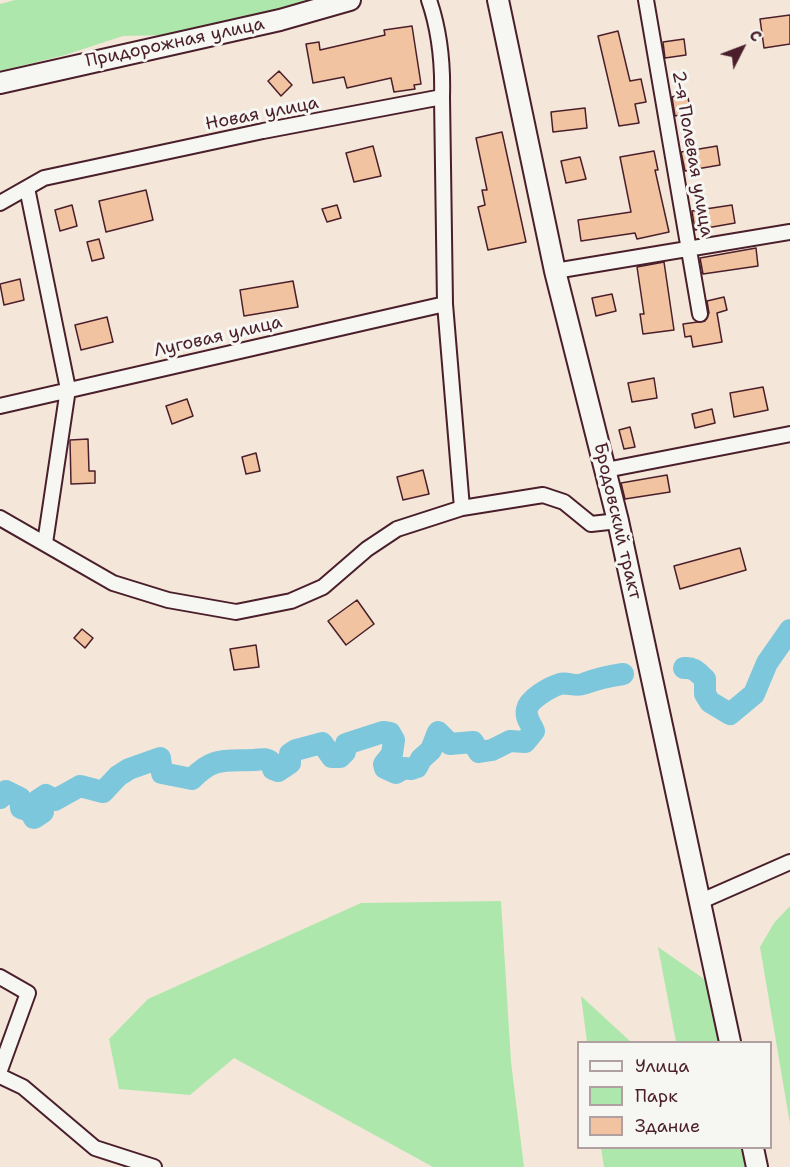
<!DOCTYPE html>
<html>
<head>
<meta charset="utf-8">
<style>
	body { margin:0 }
	#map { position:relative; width:790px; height:1167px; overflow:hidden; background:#f4e7d9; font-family:"Shantell Sans",sans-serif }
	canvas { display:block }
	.legend { position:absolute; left:577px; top:1041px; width:195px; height:108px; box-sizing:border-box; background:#f6f6f2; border:2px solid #b1a0a2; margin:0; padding:8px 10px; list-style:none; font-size:18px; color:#4a1f2b }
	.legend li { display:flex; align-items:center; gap:12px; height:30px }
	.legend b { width:30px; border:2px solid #b1a0a2 }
	.north { position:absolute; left:712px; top:18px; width:60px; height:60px; -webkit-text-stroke:4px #f6f6f2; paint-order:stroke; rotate:48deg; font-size:16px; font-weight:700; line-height:24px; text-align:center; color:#4a1f2b }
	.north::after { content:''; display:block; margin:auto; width:21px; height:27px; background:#4a1f2b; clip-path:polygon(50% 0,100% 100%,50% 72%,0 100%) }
</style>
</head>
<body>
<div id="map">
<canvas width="790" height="1167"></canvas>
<ul class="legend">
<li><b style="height:8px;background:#f6f6f2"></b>Улица</li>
<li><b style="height:16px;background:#aee7ab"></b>Парк</li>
<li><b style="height:16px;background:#f1c3a0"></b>Здание</li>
</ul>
<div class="north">С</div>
</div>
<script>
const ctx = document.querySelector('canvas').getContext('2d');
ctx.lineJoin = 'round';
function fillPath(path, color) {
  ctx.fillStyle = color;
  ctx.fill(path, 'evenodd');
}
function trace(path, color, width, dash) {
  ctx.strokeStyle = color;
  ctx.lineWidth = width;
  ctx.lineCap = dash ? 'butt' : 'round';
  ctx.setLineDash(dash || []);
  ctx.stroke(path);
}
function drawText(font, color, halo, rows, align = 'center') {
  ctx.font = font + ' "Shantell Sans",sans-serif';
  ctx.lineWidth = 6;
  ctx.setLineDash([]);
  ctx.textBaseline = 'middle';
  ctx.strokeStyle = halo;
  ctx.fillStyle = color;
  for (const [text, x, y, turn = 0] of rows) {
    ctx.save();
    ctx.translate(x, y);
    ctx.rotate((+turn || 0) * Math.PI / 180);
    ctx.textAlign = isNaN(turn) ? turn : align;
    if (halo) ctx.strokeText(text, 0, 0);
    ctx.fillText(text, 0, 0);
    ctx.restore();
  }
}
fillPath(new Path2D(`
	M15 0H322L170 35 123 36 65 55 0 71V4Z
	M501 901 511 1062 524 1167H433L234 1058 190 1095 119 1089 109 1039 148 999 361 903Z
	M790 906V1124L760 947 774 923Z
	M658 947 707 981 721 1042H676Z
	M581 996 631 1042H587Z
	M601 1148H745L749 1167H604Z`), '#aee7ab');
trace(new Path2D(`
	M684 668C695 667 698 673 705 679V694L710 702 730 714 754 694 767 663 790 630
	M0 798 6 791 20 798 21 808 30 811 34 818 43 812 37 801 46 795 55 800 80 786 103 792 118 776 129 769 160 758 162 773 192 779C213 757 224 761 253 760 260 760 265 757 271 762L273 769 278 771 290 763V754L296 750 322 743 332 757H340L345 752 346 744 383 732 390 733 394 740 392 754 384 764 385 768 396 773 404 768 411 769 417 767 421 759 431 750 438 732 450 744 473 742 479 752 492 750 510 741 525 742 534 731C531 723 525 719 527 709 529 699 550 687 560 684 567 682 576 687 583 684 596 679 609 676 623 674`), '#7dc7dd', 22);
const building = new Path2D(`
	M790 15V44L764 48 760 19Z
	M412 26 421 84 414 85 415 89 394 92 391 78 347 88 344 77 313 83 306 44 319 42 320 50 385 35 384 30Z
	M618 31 630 81 641 79 646 102 635 104 639 123 619 126 598 36Z
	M684 39 686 55 665 58 663 42Z
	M279 71 292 85 281 96 268 81Z
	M687 93 691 112 675 116 672 97Z
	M585 108 587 128 553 132 551 112Z
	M502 132 526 242 488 250 478 207 485 205 482 190H487L476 138Z
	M373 146 381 176 354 182 346 153Z
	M717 146 720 165 685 171 681 152Z
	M654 151 658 170H655L669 232 637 239 635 233 581 241 578 220 631 212 620 157Z
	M580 157 586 179 566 183 561 161Z
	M146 190 153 220 106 232 99 201Z
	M72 205 77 226 60 231 55 210Z
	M337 205 341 218 327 222 322 209Z
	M732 205 735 223 695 230 692 211Z
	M99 239 104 258 92 261 87 242Z
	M756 248 758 266 703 274 700 258Z
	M664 262 674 330 643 334 640 314H644L637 267Z
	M20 279 24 300 4 305 0 284Z
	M293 281 298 307 244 316 240 290Z
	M612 294 616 311 596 316 592 298Z
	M724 297 727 310 717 313 722 342 693 347 691 336 685 337 683 324 705 321 709 313 707 301Z
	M107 317 113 342 81 350 75 325Z
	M654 378 657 398 632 402 628 383Z
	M763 387 768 410 734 417 730 393Z
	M187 399 193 416 172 424 166 406Z
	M712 409 715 423 695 428 692 414Z
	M630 427 635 447 624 449 619 430Z
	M88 439 89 471H95V483L71 484 70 440Z
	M256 453 260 471 246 474 242 457Z
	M423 470 429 494 403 500 397 477Z
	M667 475 670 492 625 499 621 483Z
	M740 548 746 570 680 589 674 566Z
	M357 600 374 624 346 645 328 621Z
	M82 629 93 638 85 648 74 638Z
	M256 645 259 667 234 670 230 649Z`);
fillPath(building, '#f1c3a0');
trace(building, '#4a1f2b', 1.5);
const street = new Path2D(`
	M646 0 700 314
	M442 97 445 304 462 508
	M27 188 68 389 45 543
	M0 203 44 178 263 131 442 97C443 63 440 32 429 0
	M555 271 790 232
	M0 406 445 304
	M606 470 790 434
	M0 518 113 583 168 600 236 612 291 601 323 587 367 549 397 529 462 508 543 495 564 502 591 524 618 521
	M699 902 790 862
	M0 977 28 993 0 1070
	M0 1076 23 1087 95 1148 154 1167`);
const secondary = new Path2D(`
	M498 0 555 271 618 521 730 1042
	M0 83 280 20 350 0
	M753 1148 757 1167`);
trace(street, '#4a1f2b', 18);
trace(secondary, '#4a1f2b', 24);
trace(street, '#f6f6f2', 14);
trace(secondary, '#f6f6f2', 20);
drawText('18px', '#4a1f2b', '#f6f6f2', [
	["Придорожная улица",175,43,-12],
	["Новая улица",262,114,-11],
	["2-я Полевая улица",692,154,80],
	["Луговая улица",218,337,-13],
	["Бродовский тракт",617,521,77]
]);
</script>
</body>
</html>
